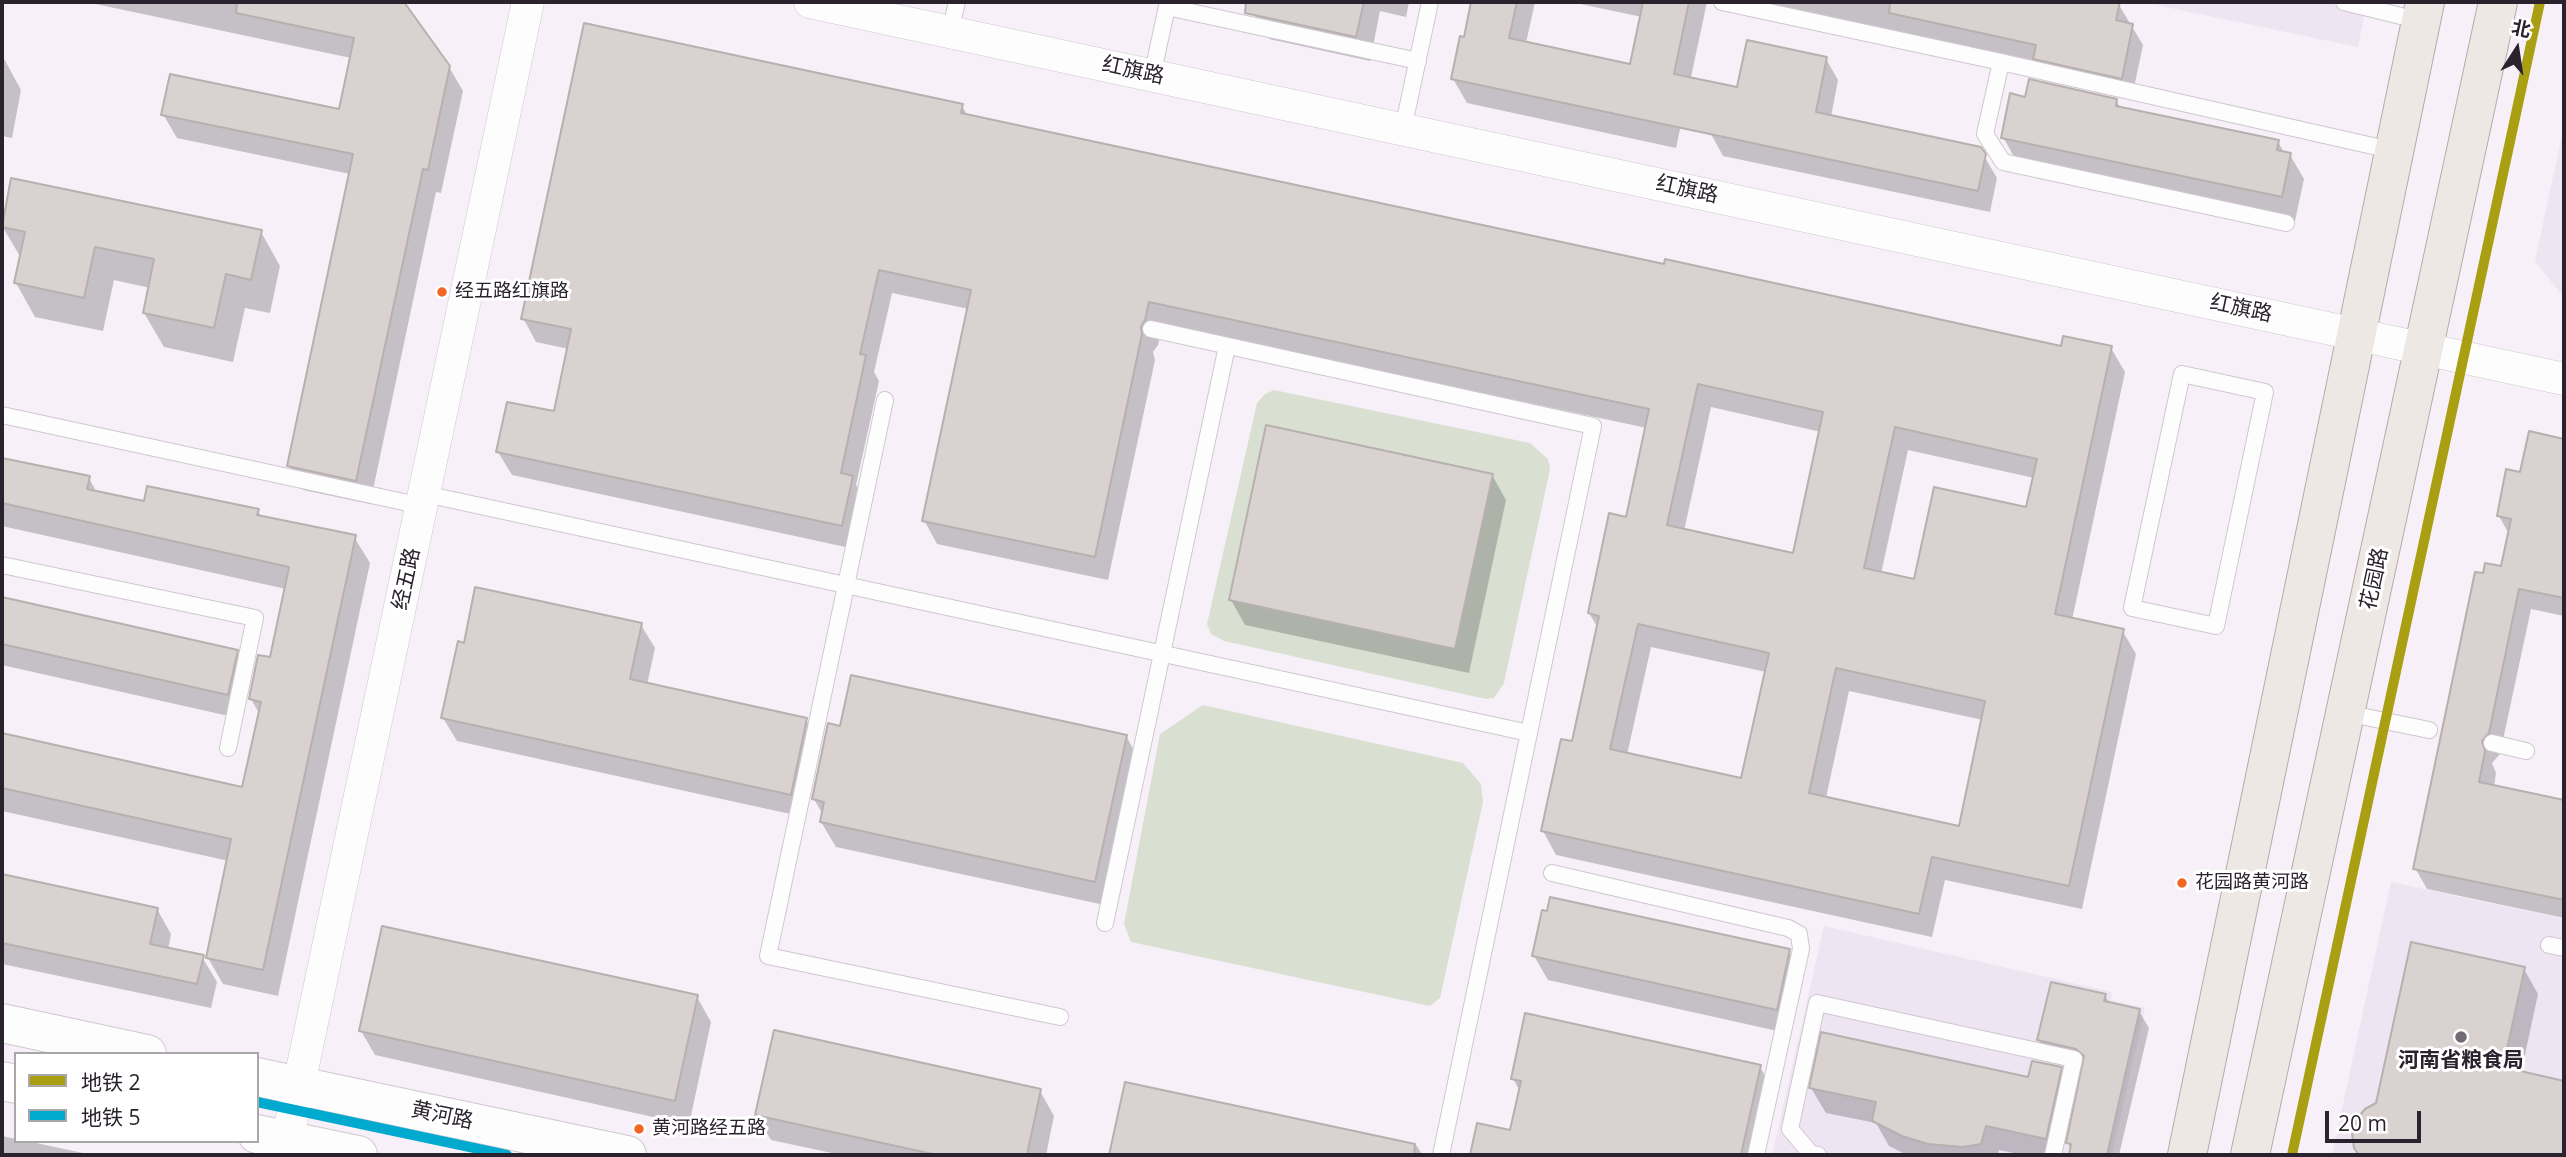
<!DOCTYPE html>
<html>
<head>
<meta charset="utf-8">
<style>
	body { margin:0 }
	#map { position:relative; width:2566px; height:1157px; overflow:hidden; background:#f7f0f8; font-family:"Open Sans","Noto Sans SC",sans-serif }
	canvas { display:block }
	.frame { position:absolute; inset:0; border:4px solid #2a232d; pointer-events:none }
	.legend { position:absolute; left:14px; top:1052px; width:245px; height:91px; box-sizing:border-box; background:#fff; border:2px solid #aaa7ab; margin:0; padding:9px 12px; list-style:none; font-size:21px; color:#2a232d }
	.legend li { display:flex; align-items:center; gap:14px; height:35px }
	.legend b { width:35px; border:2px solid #aaa7ab }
	.north { position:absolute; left:2482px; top:14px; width:70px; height:70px; -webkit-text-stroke:5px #fff; paint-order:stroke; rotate:12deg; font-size:19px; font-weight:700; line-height:28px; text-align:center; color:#2a232d }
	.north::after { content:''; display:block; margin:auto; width:24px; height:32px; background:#2a232d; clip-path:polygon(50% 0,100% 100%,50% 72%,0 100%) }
	.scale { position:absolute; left:2325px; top:1111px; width:96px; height:32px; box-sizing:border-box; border:4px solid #2a232d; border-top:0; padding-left:9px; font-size:21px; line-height:24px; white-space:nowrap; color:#2a232d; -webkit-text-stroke:5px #fff; paint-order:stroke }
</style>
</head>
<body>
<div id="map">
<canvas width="2566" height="1157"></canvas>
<div class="frame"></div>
<ul class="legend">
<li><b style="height:9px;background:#aa9f12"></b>地铁 2</li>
<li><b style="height:9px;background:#00a9ce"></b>地铁 5</li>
</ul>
<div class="north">北</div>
<div class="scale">20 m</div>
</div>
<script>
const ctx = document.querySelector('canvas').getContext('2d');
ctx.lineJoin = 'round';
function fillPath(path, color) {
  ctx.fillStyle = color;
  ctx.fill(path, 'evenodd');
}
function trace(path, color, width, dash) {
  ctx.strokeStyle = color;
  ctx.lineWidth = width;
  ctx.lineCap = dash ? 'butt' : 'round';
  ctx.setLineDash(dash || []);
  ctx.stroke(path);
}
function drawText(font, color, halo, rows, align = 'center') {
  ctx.font = font + ' "Open Sans","Noto Sans SC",sans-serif';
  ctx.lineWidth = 6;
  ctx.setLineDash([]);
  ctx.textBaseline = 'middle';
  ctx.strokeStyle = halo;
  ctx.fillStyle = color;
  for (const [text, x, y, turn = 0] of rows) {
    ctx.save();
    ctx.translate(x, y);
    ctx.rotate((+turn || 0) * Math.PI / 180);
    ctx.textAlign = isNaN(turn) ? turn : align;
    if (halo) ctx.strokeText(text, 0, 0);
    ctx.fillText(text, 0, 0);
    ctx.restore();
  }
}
fillPath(new Path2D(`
	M2142 2H2367L2358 47Z
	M2564 126V298L2535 261Z
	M2391 882 2564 919V1155H2332Z
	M1824 926 2112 992 2111 1000 2145 1008 2112 1155H1772Z`), '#efe4f2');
fillPath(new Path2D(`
	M1274 390 1530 443 1548 459 1550 469 1504 683 1494 698 1486 699 1224 641 1211 634 1207 624 1257 403 1265 394ZM1266 425 1493 474 1455 649 1229 600Z
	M1203 705 1463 763 1481 784 1483 802 1440 998 1430 1006 1131 942 1124 924 1160 734Z`), '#d9e0d2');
fillPath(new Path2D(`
	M86 2H402L449 67 463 91 441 193 436 192 370 504 303 490 289 466 350 174 177 138 163 114 340 112 351 58Z
	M1257 2H1409L1406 17 1380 11 1370 61 1269 39 1254 14Z
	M1473 2H1535L1526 43 1631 66 1642 17 1571 2H1707L1676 148 1467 103 1453 79Z
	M1762 2H2105L2119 5 2143 45 2132 97 2046 77 2037 61Z
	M2 55 21 90 12 138 2 136Z
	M1826 59 1838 80 1831 117 1980 149 1997 178 1990 212 1723 156 1711 134 1721 85 1739 89Z
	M2027 99 2116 101 2121 108 2278 142 2285 154 2290 155 2304 179 2295 221 2017 162 2003 137Z
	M962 106 968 116 1665 266 2062 348H2111L2125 372 2072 620 2122 630 2136 654 2082 909 1945 880 1932 937 1556 855 1543 831 1573 743 1598 628 1589 613 1627 519 1647 428 1162 325 1158 345 1153 352 1155 360 1108 580 937 544 924 520 969 309 892 293 874 372 879 381 856 485 866 501 855 549 512 475 498 452 555 413 569 349 536 342 523 318ZM1711 407 1821 432 1794 555 1684 531ZM1908 450 2034 478 2028 509 1915 581 1881 574ZM1651 647 1766 672 1743 781 1627 755ZM1849 691 1983 720 1960 828 1826 798Z
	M2 226 261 232 280 266 270 313 245 308 233 362 164 347 144 313 150 288 114 280 103 331 35 317 16 283 21 258Z
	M2530 433 2564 440V616L2531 609 2500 754 2492 763 2496 773 2494 787 2564 802V918L2427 889 2415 868 2484 575 2502 568 2509 534 2499 516 2522 474Z
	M2 459 89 478 97 493 146 503 258 510 261 517 354 537 370 563 278 996 223 984 208 958 229 861 2 811V735L244 789 260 715 251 699 271 659 286 589 2 526Z
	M1492 475 1506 500 1469 673 1245 625 1231 600Z
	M2 599 236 652 251 676 242 719 2 665Z
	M641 625 655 648 647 685 806 720 820 743 804 817 457 741 443 718 465 645Z
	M842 728 1126 736 1140 761 1109 906 836 847 821 822 823 815 814 799Z
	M2 876 157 909 171 934 168 950 202 957 217 982 211 1008 2 964Z
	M1548 913 1789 951 1803 976 1791 1034 1548 980 1534 956Z
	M2524 969 2538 994 2521 1073 2564 1082V1155H2361L2356 1147 2378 1105Z
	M2105 996 2110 1004 2139 1011 2149 1028 2119 1155H2071L2072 1150 2068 1143 2084 1065 2049 1057 2039 1040Z
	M697 997 711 1022 689 1125 375 1055 361 1031Z
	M1760 1067 1773 1090 1751 1155H1472L1478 1125 1511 1132 1520 1092 1513 1078Z
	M2060 1069 2075 1093 2061 1155H2023L1999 1150 1998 1155H1907L1889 1146 1876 1123 1826 1113 1811 1088 2030 1079Z
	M1126 1084 1417 1146 1422 1155H1111Z
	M1040 1091 1054 1116 1046 1155H841L771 1140 756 1115Z
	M2 1136 16 1139V1141H27L92 1155H2Z`), '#0003');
const building = new Path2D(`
	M237 2H404L450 66 428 170 423 169 356 481 287 466 353 154 161 115 170 74 339 109 354 38 236 13Z
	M1246 2H1364L1356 37 1245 13Z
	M1471 2H1517L1509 38 1630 64 1643 2H1689L1674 74 1737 87 1747 40 1827 57 1816 112 1981 147 1986 154 1978 191 1451 79 1460 36 1464 37Z
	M1890 2H2120L2116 20 2133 24 2122 79 2033 59 2036 45 1889 13Z
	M584 23 963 104 961 113 1664 264 1665 259 2061 346 2063 336 2112 346 2055 614 2124 629 2069 886 1932 857 1919 914 1541 831 1561 739 1572 741 1599 616 1588 613 1609 513 1626 517 1649 409 1149 302 1145 320 1141 327 1142 334 1095 557 922 521 971 290 879 270 860 354 866 355 841 473 853 476 842 526 496 452 507 402 554 411 571 329 521 319ZM1698 384 1823 412 1793 553 1667 525ZM1895 427 2037 459 2026 507 1934 487 1914 579 1864 568ZM1638 624 1769 653 1741 778 1610 749ZM1836 668 1985 701 1959 826 1809 793Z
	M2029 79 2117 99 2116 106 2279 140 2277 150 2291 153 2282 197 2001 138 2010 93 2025 97Z
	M11 178 262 230 251 280 226 274 214 328 143 313 154 259 95 247 84 298 14 283 25 232 2 227Z
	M1266 425 1493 474 1455 649 1229 600Z
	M2529 431 2564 439V598L2519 589 2489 733 2482 741 2485 751 2479 782 2564 800V900L2413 869 2475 572 2483 573 2485 563 2501 566 2511 519 2497 516 2506 469 2520 472Z
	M2 458 90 476 87 489 144 501 147 486 259 509 257 515 356 535 263 970 206 958 231 839 2 788V733L242 787 261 702 249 699 258 655 270 657 289 567 2 503Z
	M475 587 642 623 630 679 807 718 791 795 441 718 458 641 464 643Z
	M2 597 238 650 228 695 2 644Z
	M851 675 1127 735 1095 882 820 822 824 802 812 799 828 723 840 726Z
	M2 874 158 908 150 944 204 955 197 984 2 943Z
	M1550 897 1790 949 1777 1010 1532 956 1542 910 1547 911Z
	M382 926 698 995 675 1101 359 1031Z
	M2411 942 2525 967 2503 1067 2564 1081V1155H2359L2354 1148 2352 1133 2356 1120 2365 1109 2376 1103Z
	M2051 982 2106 994 2104 1001 2140 1009 2107 1155H2069L2071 1144 2066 1143 2084 1056 2076 1049 2037 1040Z
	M1525 1013 1761 1065 1741 1155H1470L1477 1123 1510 1130 1521 1081 1511 1079Z
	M774 1030 1041 1089 1027 1155H937L755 1115Z
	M1821 1032 2028 1077 2032 1061 2062 1067 2046 1139 1986 1126 1981 1144 1963 1147 1928 1144 1902 1136 1872 1121 1876 1102 1809 1088Z
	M1125 1082 1415 1144 1414 1155H1109Z`);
fillPath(building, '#d9d2d1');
trace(building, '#b7b0af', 2);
const lane = new Path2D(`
	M1722 2 2001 62 2395 151
	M2344 2 2421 21
	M1167 7 1418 61
	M950 32 957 2
	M2001 62 1985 134 2003 162 2286 223
	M1152 76 1168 2
	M1403 129 1430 2
	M1151 329 1593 426 1441 1155
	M2182 374 2265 392 2216 626 2132 608Z
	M885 400 768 956 1060 1017
	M2 415 422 506
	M425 494 1529 733
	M2 565 255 618 228 748
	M2346 713 2429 730
	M2492 743 2526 751
	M1552 873 1788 928 1799 934 1801 949 1756 1155
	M1105 923 1227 346
	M2549 945 2564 948
	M1818 1155 1811 1154 1790 1129 1817 1003 2074 1059 2053 1155`);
const street = new Path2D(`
	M810 2 2564 379
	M284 1155 528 2`);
const secondary = new Path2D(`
	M2 1023 147 1054
	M257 1077 627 1155
	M2 1081 16 1084
	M257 1134 358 1155`);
const primary = new Path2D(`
	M2187 1155 2425 2
	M2250 1155 2498 2`);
trace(lane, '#cec7cf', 18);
trace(street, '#cec7cf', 33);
trace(secondary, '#cec7cf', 40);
trace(primary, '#b6aba9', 40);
trace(lane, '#fefdfe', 16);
trace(street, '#fefdfe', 32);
trace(secondary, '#fefdfe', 38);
trace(primary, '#eee8e5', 38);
trace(new Path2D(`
	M2292 1155 2540 2`), '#aa9f12', 10);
trace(new Path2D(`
	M257 1102 507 1155`), '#00a9ce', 10);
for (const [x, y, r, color] of [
	[442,292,6,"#f26522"],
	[2182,883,6,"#f26522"],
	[2461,1037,7,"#726b74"],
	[639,1129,6,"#f26522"]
]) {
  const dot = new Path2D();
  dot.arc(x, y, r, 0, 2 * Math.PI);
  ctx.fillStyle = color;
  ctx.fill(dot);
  trace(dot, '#fff', 2.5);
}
drawText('19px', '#2a232d', '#fff', [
	["经五路红旗路",455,292],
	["花园路黄河路",2195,883],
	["黄河路经五路",652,1129]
], 'left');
drawText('21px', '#2a232d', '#fff', [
	["红旗路",1133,71,12],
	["红旗路",1687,190,12],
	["红旗路",2241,309,12],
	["经五路",407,579,-78],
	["花园路",2375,579,-78],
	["黄河路",442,1116,12]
]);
drawText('bold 21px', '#2a232d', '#fff', [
	["河南省粮食局",2461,1061]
]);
</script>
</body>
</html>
